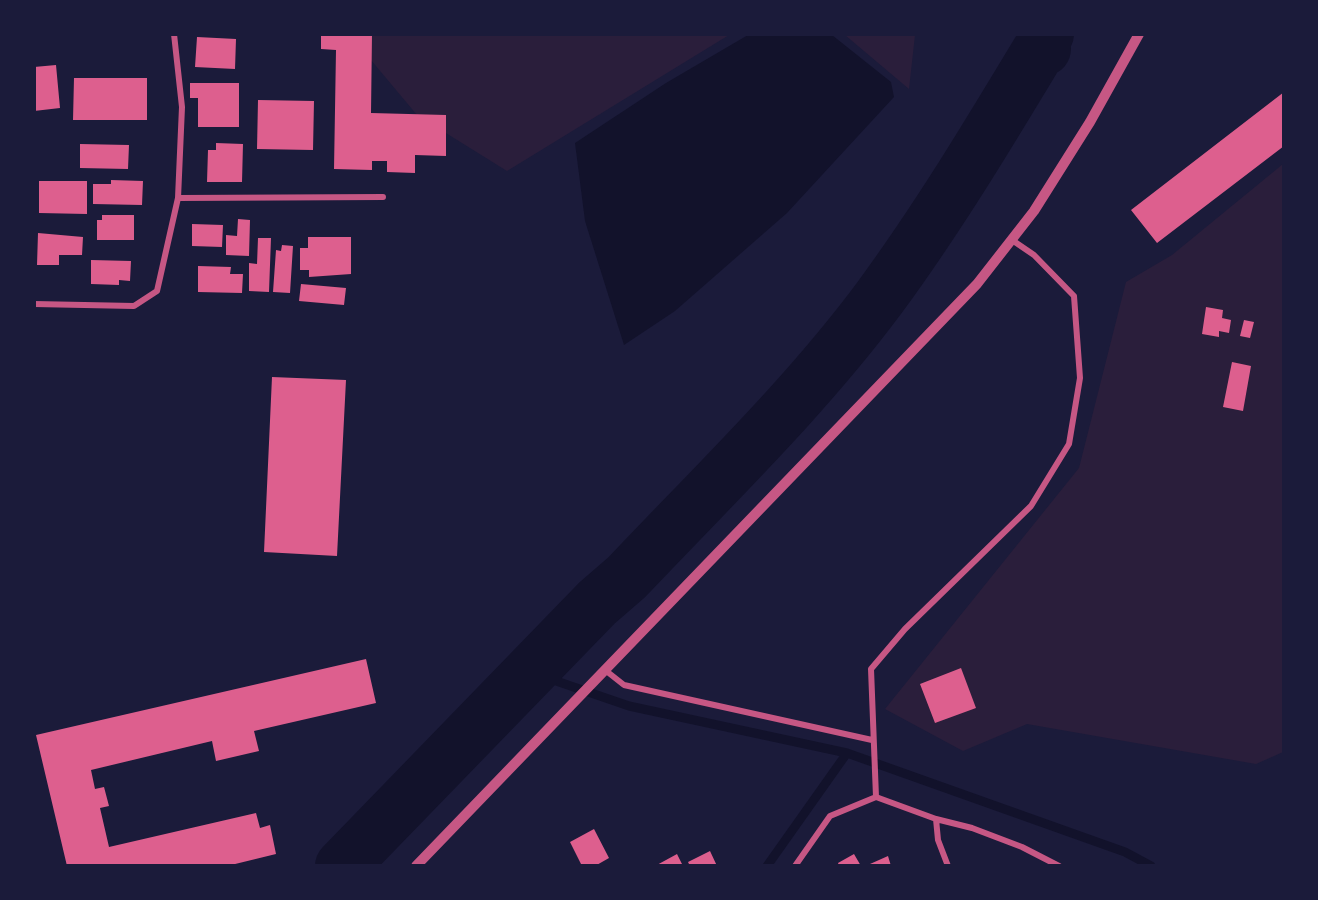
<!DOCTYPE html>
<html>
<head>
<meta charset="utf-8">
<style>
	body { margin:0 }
	#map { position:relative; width:1318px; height:900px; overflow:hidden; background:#1b1b3a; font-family:Cabin,sans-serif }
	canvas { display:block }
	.frame { position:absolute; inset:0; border:36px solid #1b1b3a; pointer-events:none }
</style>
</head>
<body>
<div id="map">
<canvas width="1318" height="900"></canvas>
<div class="frame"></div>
</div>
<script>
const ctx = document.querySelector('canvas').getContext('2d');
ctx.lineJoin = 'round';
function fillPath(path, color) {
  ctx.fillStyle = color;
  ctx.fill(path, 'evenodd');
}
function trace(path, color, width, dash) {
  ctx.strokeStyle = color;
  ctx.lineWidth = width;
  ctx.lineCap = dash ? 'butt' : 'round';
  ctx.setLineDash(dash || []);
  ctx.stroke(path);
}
fillPath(new Path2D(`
	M350 35H729L507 171 417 115Z
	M845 35H915L909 89Z
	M1283 164V752L1256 764 1027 724 963 751 885 709 1079 468 1126 282 1172 255Z`), '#2a1e3b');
fillPath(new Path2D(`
	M748 35H832L891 82 894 97 787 213 675 311 624 345 585 221 575 143 666 83Z`), '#12122b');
trace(new Path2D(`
	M530 672 629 706 847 753 1125 852 1151 866
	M767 866 847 753`), '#12122b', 9);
trace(new Path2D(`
	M342 866 597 603 627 577C713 486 805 398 880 297 938 218 988 135 1038 52L1044 49 1041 46 1047 34`), '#12122b', 54);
fillPath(new Path2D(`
	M321 34H372L371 113 446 115V156L415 155V173L387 172V161H372V170L334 169 336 50 321 49Z
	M197 37 236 39 235 69 195 67Z
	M56 65 60 108 34 111V67Z
	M74 78H147V120H73Z
	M190 83H239V127H198V98H190Z
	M1284 92V146L1157 243 1131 210Z
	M258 100 314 101 313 150 257 149Z
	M216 143 243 144 242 182H207L208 150H216Z
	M80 144 129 145 128 169 80 168Z
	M111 180 143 181 142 205 93 204V184H111Z
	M39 181H87V214L39 213Z
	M102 215H134V240H97V220H102Z
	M238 219 250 220 249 256 226 255V235L237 236Z
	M192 224 223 225 222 247 192 246Z
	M38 233 83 237 82 255H59V265H37Z
	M308 237H351V274L309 277V270H300V248H308Z
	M258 238H271L269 292 249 291V263L257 264Z
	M282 245 293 246 290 293 273 292 276 250 281 251Z
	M91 260 131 261 130 281 119 280V285L91 284Z
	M198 266 231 267 230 274H243L242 293 198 292Z
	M301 284 346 288 344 305 299 301Z
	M1206 307 1223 310 1222 318 1231 320 1229 333 1219 331V337L1202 334Z
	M1244 320 1254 322 1250 338 1240 336Z
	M1232 362 1251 366 1243 411 1223 407Z
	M272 377 346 380 337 556 264 552Z
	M366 659 376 703 254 731 259 751 216 761 212 741 91 770 95 789 104 787 109 806 100 808 109 847 256 813 260 828 270 825 276 854 227 866H67L36 735Z
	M961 668 976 708 935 723 920 684Z
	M594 829 609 858 595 866H582L570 842Z
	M710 851 717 866H690L688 862Z
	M677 854 683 866H655Z
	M854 854 861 866H839L838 863Z
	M888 856 891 866H870V864Z`), '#dd5f8e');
trace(new Path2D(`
	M178 198 383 197
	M34 304 134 306 157 291 178 198 182 107 174 34
	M605 670 624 685 872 740
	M876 797 871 669 905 629 1031 506 1069 444 1080 378 1074 296 1034 255 1012 240
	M936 819 938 840 948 866
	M795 866 830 816 876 797 936 819 972 828 1022 847 1059 866`), '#c65784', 6);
trace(new Path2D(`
	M416 866 977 284 1034 211 1090 122 1139 34`), '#c65784', 10);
</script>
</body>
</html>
